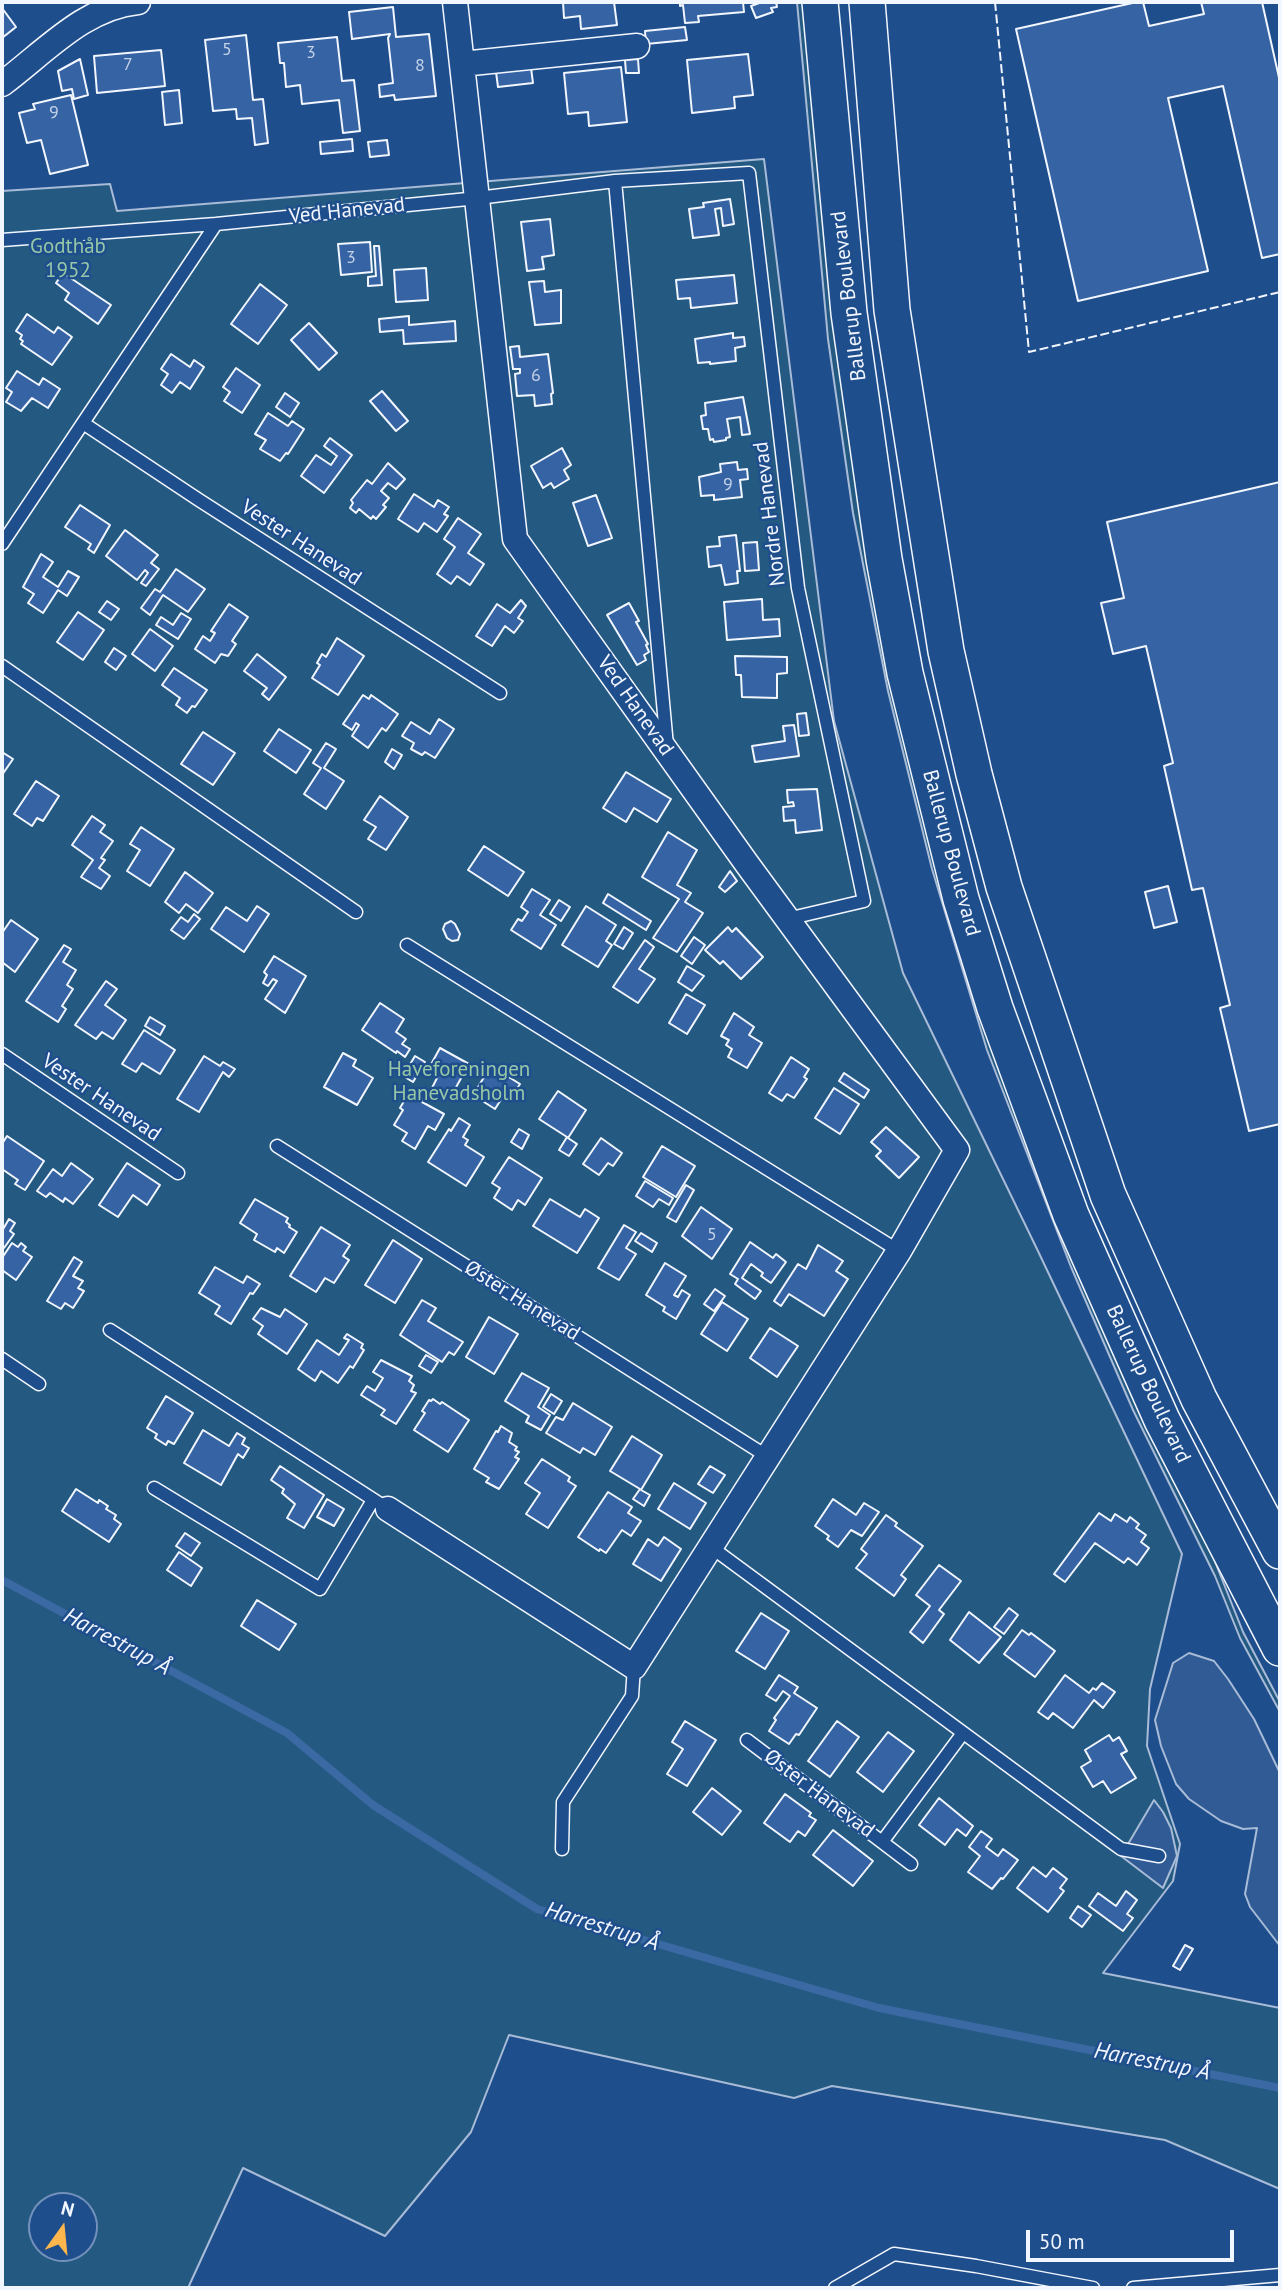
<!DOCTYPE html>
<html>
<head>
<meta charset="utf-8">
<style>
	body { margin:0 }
	#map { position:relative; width:1282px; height:2290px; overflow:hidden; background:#1f4e8c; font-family:"PT Sans",sans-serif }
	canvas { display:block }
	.frame { position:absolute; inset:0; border:4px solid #f2f6ff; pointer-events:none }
	.north { position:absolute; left:28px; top:2192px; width:70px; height:70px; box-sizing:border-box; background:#1f4e8c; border:2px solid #7391ba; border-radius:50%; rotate:15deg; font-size:19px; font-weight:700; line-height:28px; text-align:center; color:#f2f6ff }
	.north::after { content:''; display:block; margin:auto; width:24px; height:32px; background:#ffb74d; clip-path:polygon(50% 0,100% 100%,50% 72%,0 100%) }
	.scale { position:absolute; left:1026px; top:2230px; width:208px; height:32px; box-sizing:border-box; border:4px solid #f2f6ff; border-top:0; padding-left:9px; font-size:21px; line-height:24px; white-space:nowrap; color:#f2f6ff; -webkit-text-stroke:5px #1f4e8c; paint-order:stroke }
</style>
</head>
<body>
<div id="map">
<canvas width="1282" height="2290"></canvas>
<div class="frame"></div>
<div class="north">N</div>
<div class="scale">50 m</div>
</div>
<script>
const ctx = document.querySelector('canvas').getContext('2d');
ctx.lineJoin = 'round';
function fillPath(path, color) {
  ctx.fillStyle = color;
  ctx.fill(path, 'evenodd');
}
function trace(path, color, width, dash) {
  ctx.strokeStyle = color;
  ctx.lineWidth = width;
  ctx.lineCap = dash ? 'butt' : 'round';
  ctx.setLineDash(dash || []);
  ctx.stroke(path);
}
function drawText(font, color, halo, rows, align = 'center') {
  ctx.font = font + ' "PT Sans",sans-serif';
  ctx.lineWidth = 5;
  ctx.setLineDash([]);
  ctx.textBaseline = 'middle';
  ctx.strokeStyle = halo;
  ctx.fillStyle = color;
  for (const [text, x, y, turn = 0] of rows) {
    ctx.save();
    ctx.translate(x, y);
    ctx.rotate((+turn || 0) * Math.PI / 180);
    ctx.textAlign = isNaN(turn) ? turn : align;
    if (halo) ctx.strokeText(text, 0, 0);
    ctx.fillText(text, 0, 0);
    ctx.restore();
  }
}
const green = new Path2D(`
	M797 2H805L899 700 1212 1554 1243 1632 1280 1702V1712L1240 1638 1215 1576 1133 1410 1071 1267 987 1050 932 869 888 691 853 513 828 339Z
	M764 159 834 721 903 973 1037 1249 1182 1554 1150 1689 1147 1746 1180 1844 1173 1881 1103 1973 1280 2008V2189L1165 2140 832 2086 794 2098 509 2035 471 2132 385 2236 243 2168 188 2288H2V191L110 184 117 211ZM42 2206H84V2248H42Z`);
fillPath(green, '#245a82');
trace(green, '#a8bbd7', 2);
const parking = new Path2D(`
	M1189 1653 1214 1661 1228 1679 1254 1719 1280 1773V1946L1250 1907 1245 1894 1257 1828 1243 1829 1221 1821 1189 1799 1176 1784 1161 1746 1155 1720 1173 1663Z
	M1154 1800 1163 1812 1171 1828 1177 1856 1163 1888 1121 1856Z`);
fillPath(parking, '#305b95');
trace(parking, '#a8bbd7', 2);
trace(new Path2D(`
	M2 1580 287 1733 373 1805 537 1909 879 2008 1280 2088`), '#3b69a3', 8);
const building = new Path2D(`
	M563 2H614L617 25 581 29 580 16 564 18Z
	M680 2H743L744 12 698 16 699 22 685 23 683 5 680 6Z
	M762 2H776L777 7 771 8 773 12 756 18 751 6Z
	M1137 2H1143L1149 26 1204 14 1201 2H1262L1280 82V254L1262 258 1223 86 1168 98 1208 271 1078 301 1016 29Z
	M393 7 396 37 429 34 436 96 395 100 394 95 380 97 379 85 393 83 388 38 390 34 352 39 349 12Z
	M2 8 16 27 2 38Z
	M685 27 687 40 646 44 645 31Z
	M246 35 253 100 263 99 268 143 255 145 252 118 237 119 236 109 213 111 205 40Z
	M337 37 342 81 354 80 360 131 343 133 339 100 302 104 300 85 286 87 284 63H280L278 43Z
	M161 50 165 86 97 93 94 56Z
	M748 54 753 95 734 97 735 108 692 113 687 60Z
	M80 59 88 95 74 99 72 89 62 91 58 71Z
	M638 59 639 73H626L625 60Z
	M621 67 627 122 589 126 588 112 568 114 564 73Z
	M531 68 533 83 498 87 496 72Z
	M179 90 182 123 165 125 162 92Z
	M71 95 88 165 50 174 41 140 27 143 19 113 35 109 33 104Z
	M352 139 353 151 321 154 320 142Z
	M387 140 389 155 370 157 368 142Z
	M730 199 734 224 723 226 721 208 715 209 719 235 693 238 689 209 704 207 703 203Z
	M550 219 554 255 542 257 544 269 527 271 521 222Z
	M370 242 372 272 341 275 338 244Z
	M374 246H379L382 285 368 286V277L376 276Z
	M426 268 428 300 396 302 394 270Z
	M63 273 111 305 98 324 65 300 69 293 56 283Z
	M734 275 737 303 691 308 690 298 678 299 676 280Z
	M544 281 545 292 561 290V323L535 325 529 282Z
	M260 284 287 305 258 344 231 324Z
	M27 314 54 333 58 327 72 337 52 365 21 344 23 341 20 339 22 335 16 331Z
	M409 316V325L455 321 456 341 404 344 403 330 380 332 379 319Z
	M309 323 337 353 319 370 291 340Z
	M733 333V338L744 337 745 346 735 348 736 361 710 364V362L698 363 695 339Z
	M519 346 520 357 548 354 553 393 551 394 552 404 535 406 534 395 517 396 515 374 520 373V369H513L510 347Z
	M171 354 190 367 194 360 204 367 190 389 180 382 172 393 161 385 168 374 161 369Z
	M236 368 260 385 242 413 224 401 230 392 223 387Z
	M17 371 39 385 43 378 60 389 48 408 32 398 21 411 6 402 12 392 6 388Z
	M382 391 408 421 396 431 370 401Z
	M285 393 299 403 290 417 276 407Z
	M743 397 750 434 742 435 740 417 727 419 730 437 726 438V440L714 442 713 439 710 440 708 429H703L701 416 706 415 705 403Z
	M268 413 288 426 292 421 304 429 288 454 286 453 280 461 260 449 266 440 255 434Z
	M330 438 352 455 324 493 301 476 316 455 331 465 337 456 324 446Z
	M562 448 571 465 564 470 569 479 554 488 551 483 543 488 531 466Z
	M737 462 738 470 747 469 748 479 740 480 742 497 714 500V495L701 496 699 477 721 472 720 464Z
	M388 463 405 479 396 489 388 483 381 491 389 498 383 505 386 507 376 519 373 516 371 519 359 509 356 513 350 508 353 503 351 500 367 480 372 484Z
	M1280 482V1124L1249 1131 1220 1008 1230 1005 1203 888 1192 890 1164 766 1173 763 1146 646 1113 654 1101 603 1124 598 1107 522Z
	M414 494 434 507 438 500 449 507 444 514 448 516 437 532 424 523 418 532 398 519Z
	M596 495 612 538 588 546 573 503Z
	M80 505 110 525 94 553 88 549 91 544 65 527Z
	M458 518 481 534 468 553 484 564 470 585 457 576 451 584 437 574 455 547 444 539Z
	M125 530 158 555 151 563 159 569 146 586 141 583 148 573 145 570 137 580 106 556Z
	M736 535 740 571H737L738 583 725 585 721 565 709 567 707 547 720 546 719 537Z
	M757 542 759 570 745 571 743 543Z
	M41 554 53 562 43 577 58 587 68 571 79 577 67 596 58 590 43 613 28 603 34 594 23 587Z
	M176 569 205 589 188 612 163 595 150 615 141 608 155 589 160 592Z
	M762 599 763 620 779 619 780 636 727 640 724 602Z
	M521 600 526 606 518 618 523 621 514 633 505 626 492 646 476 636 497 604 510 613Z
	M107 601 119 609 111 620 99 612Z
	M629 603 639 621 636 622 648 644 646 645 649 652 644 655 646 660 637 665 607 615Z
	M229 604 248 617 232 641 236 644 228 656 221 654 215 663 195 649 203 636 210 641 215 633 211 631Z
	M78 612 104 630 83 660 57 642Z
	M181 613 191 619 178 639 156 625 161 617 173 625Z
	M150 629 173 646 155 671 132 654Z
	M337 638 364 656 338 695 312 678 320 665 317 663 322 654 326 657Z
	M114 648 126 656 116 670 105 662Z
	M257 654 286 677 269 700 262 694 267 688 244 671Z
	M735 656 787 657V673L777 674V698L742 697 741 675H736Z
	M174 668 207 690 195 707 192 706 187 713 176 705 180 698 162 685Z
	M363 695 369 699 371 695 398 714 386 731 382 728 368 748 352 736 359 725 356 723 352 730 343 724Z
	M806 713 809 735 799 736 797 714Z
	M439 719 454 729 435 758 425 752 422 755 411 749 414 743 402 736 411 722 430 734Z
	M794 725 799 756 755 762 752 746 785 741 783 726Z
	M279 729 311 750 296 773 264 751Z
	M203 732 235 753 213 785 181 764Z
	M326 743 336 749 324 768 344 781 326 809 304 794 321 768 313 763Z
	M392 749 402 755 394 769 385 762Z
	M2 752 13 759 2 775Z
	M626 772 671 799 657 822 634 808 626 822 603 808Z
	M36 781 59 796 43 821 37 818 32 826 14 814Z
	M817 789 822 830 796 833 795 820 784 821 783 807 794 806 793 802 788 803 787 790Z
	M380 796 408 817 386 850 368 839 376 827 364 820Z
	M92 816 105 825 100 832 113 841 101 858 105 860 99 868 110 876 101 889 81 877 93 860 72 845Z
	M141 827 174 849 150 886 127 871 140 850 130 844Z
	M668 832 697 850 677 885 691 893 685 902 703 913 677 952 653 938 679 899 642 877Z
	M484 846 524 872 508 896 468 870Z
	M730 871 737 881 725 892 719 887Z
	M185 872 213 893 198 913 186 904 179 913 165 902Z
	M1168 886 1177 922 1154 928 1145 892Z
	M532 889 550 900 540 915 556 925 541 949 511 930 518 919 522 921 528 912 521 907Z
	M608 894 651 921 646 930 603 903Z
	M559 900 570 907 561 921 550 914Z
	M257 906 269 914 244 952 211 929 226 907 247 921Z
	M586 906 616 925 606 941 612 945 598 967 562 945Z
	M194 914 200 919 184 939 171 930 181 917 188 922Z
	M11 920 38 939 15 972 2 962V933Z
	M451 921 455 924 460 934 458 940 452 941 447 938 443 929 445 924Z
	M624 927 633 933 623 949 614 944Z
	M728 927 732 932 736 928 763 957 741 979 723 961 720 964 705 950Z
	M694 937 705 945 692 964 681 956Z
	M645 940 654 947 639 969 655 979 638 1003 613 987Z
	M64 945 71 949 63 962 76 970 67 985 73 989 62 1006 66 1009 58 1022 26 1001Z
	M274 956 306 976 285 1013 265 999 277 981 273 979 268 986 263 983 267 975 264 972Z
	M687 966 704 976 692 991 678 982Z
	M106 981 117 989 105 1005 126 1020 113 1039 102 1032 96 1039 75 1025Z
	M686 994 705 1005 687 1034 669 1023Z
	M380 1003 404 1019 396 1032 406 1039 402 1044 410 1049 405 1057 397 1051 396 1053 362 1030Z
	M734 1013 754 1027 749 1035 762 1043 747 1068 728 1057 732 1049 726 1045 729 1040 721 1036Z
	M150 1017 165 1026 160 1035 145 1026Z
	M144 1030 175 1050 160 1074 142 1063 136 1072 122 1064Z
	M440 1048 469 1064 450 1098 432 1088 439 1074 429 1068Z
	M343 1053 356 1060 353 1066 373 1078 357 1105 324 1087Z
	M204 1056 220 1066 223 1062 235 1069 229 1077 223 1072 199 1112 177 1099Z
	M415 1056 425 1062 413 1082 403 1076Z
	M791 1057 809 1069 804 1077 807 1079 794 1098 787 1094 782 1101 769 1093Z
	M491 1066 520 1084 514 1094 507 1090 495 1109 473 1095Z
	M844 1073 869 1090 864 1098 839 1081Z
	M834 1088 859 1104 840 1134 815 1118Z
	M410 1091 424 1099 422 1102 444 1114 435 1130 428 1126 415 1149 402 1141 407 1133 394 1125 403 1110 400 1108Z
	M558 1091 586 1110 568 1138 577 1144 569 1156 559 1150 567 1137 539 1119Z
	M459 1118 470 1125 463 1137 468 1140 465 1145 484 1157 466 1186 428 1162 449 1129 451 1131Z
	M886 1127 919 1157 899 1178 876 1156 881 1151 871 1142Z
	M519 1129 529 1135 522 1149 511 1142Z
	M7 1136 44 1161 25 1190 15 1184 18 1180 2 1169V1144Z
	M601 1138 622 1153 613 1166 608 1163 599 1175 583 1164Z
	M662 1146 695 1166 676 1197 643 1177Z
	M509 1157 542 1178 525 1205 518 1200 512 1210 494 1198 500 1188 492 1183Z
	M71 1163 93 1179 73 1204 65 1198 63 1202 50 1193 46 1197 37 1191 53 1169 62 1176Z
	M127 1163 160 1185 147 1205 133 1195 118 1217 99 1205Z
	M645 1181 673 1198 669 1205 659 1199 653 1207 636 1196Z
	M686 1185 694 1190 676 1222 667 1217Z
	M255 1199 288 1218 286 1222 290 1225 289 1227 297 1232 284 1253 277 1248 275 1252 254 1240 257 1234 240 1223Z
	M550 1199 580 1217 585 1209 599 1218 577 1253 533 1226Z
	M701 1207 732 1229 712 1259 682 1236Z
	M9 1219 15 1223 10 1231 14 1234 4 1248 2 1247V1231Z
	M624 1225 636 1232 626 1248 636 1254 619 1280 598 1268Z
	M321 1227 350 1245 343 1256 349 1260 334 1283 325 1278 316 1292 290 1276Z
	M641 1233 657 1243 652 1252 635 1241Z
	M393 1240 422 1259 395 1303 365 1285Z
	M750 1242 773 1258 776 1254 786 1262 771 1283 761 1276 763 1273 751 1264 742 1278 761 1291 755 1299 735 1284 738 1279 730 1274Z
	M12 1243 18 1247 21 1243 26 1247 23 1251 32 1257 16 1280 2 1270V1258Z
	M818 1245 843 1261 836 1271 848 1279 824 1316 789 1294 781 1306 774 1301 798 1264 806 1269Z
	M74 1257 82 1262 73 1276 83 1281 78 1288 84 1291 73 1308 65 1303 61 1309 47 1301Z
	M665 1263 686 1276 674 1295 678 1297 682 1290 690 1295 676 1319 663 1311 665 1307 646 1295Z
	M215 1267 243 1283 247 1276 260 1284 253 1294 250 1293 231 1324 215 1314 220 1306 199 1293Z
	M715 1289 725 1296 714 1311 704 1304Z
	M422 1300 436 1308 428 1321 463 1342 454 1355 449 1352 442 1362 400 1335Z
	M722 1302 748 1319 727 1351 701 1334Z
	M261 1308 280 1317 285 1309 307 1324 287 1354 258 1334 263 1326 253 1319Z
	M489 1317 518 1334 494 1374 466 1357Z
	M770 1328 798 1346 777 1377 750 1358Z
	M347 1334 363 1344 361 1348 364 1350 353 1368 350 1366 338 1383 321 1371 315 1381 298 1369 317 1340 339 1355 349 1340 344 1338Z
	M426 1355 438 1362 431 1373 419 1366Z
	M381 1360 412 1376 409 1381 414 1385 411 1391 416 1393 396 1424 381 1415 385 1410 361 1395 367 1386 375 1391 383 1378 373 1372Z
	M522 1373 549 1388 538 1407 550 1415 541 1430 526 1422 529 1416 505 1401Z
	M551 1394 562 1401 554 1414 543 1407Z
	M166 1396 193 1413 174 1444 168 1441 166 1445 155 1438 157 1434 147 1428Z
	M433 1399 440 1404 442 1402 469 1420 448 1452 414 1430 425 1413 422 1411 429 1400 431 1401Z
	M573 1403 612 1427 595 1455 583 1448 580 1453 546 1433 556 1417 563 1420Z
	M501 1426 512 1433 509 1442 517 1447 515 1450 519 1452 515 1457 519 1459 499 1489 486 1482 489 1478 474 1469 496 1431 498 1432Z
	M203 1430 229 1446 237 1433 245 1438 242 1444 249 1448 243 1458 238 1454 221 1485 184 1463Z
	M632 1436 662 1455 641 1490 650 1495 644 1506 633 1499 640 1489 610 1471Z
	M542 1459 570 1477 568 1481 576 1486 548 1528 526 1514 540 1493 525 1483Z
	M280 1466 324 1495 304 1528 287 1518 295 1504 282 1493 284 1489 271 1480Z
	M710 1466 725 1475 713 1493 698 1484Z
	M674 1483 706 1503 690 1529 658 1509Z
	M76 1489 98 1503 99 1500 108 1506 106 1509 116 1515 114 1519 121 1524 109 1542 62 1511Z
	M608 1492 632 1507 628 1513 641 1521 631 1536 622 1530 606 1553 600 1549 599 1551 578 1537Z
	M327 1499 344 1509 334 1526 317 1517Z
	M833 1499 856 1515 864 1503 879 1512 862 1536 851 1530 838 1547 827 1539 829 1536 815 1526Z
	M1099 1513 1111 1521 1115 1514 1127 1522 1130 1517 1139 1524 1136 1528 1146 1535 1141 1542 1149 1548 1137 1565 1128 1558 1124 1563 1095 1543 1065 1582 1054 1574Z
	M886 1515 897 1523 895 1526 923 1546 901 1575 906 1579 894 1596 856 1568 867 1554 861 1549Z
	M185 1533 200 1543 191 1556 176 1546Z
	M664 1537 681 1549 661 1581 633 1564 648 1539 658 1546Z
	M179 1552 202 1568 191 1586 167 1570Z
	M939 1565 961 1581 939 1610 944 1614 923 1643 910 1632 930 1606 916 1595Z
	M257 1600 296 1624 279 1650 241 1626Z
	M1009 1608 1018 1615 1004 1634 994 1627Z
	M969 1612 1001 1637 979 1663 950 1640Z
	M761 1613 789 1631 765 1669 736 1651Z
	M1022 1630 1029 1635 1031 1633 1055 1651 1035 1677 1004 1654Z
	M779 1675 798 1687 794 1693 817 1708 799 1735 796 1734 789 1744 769 1731 776 1720 774 1718 790 1696 783 1691 776 1701 766 1695Z
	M1065 1675 1089 1693 1093 1688 1096 1690 1102 1683 1115 1692 1103 1708 1094 1700 1073 1728 1053 1713 1048 1719 1038 1712Z
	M685 1721 716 1740 687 1786 667 1774 683 1749 672 1742Z
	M837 1721 859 1737 830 1777 808 1761Z
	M888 1732 914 1751 883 1792 857 1772Z
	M1109 1735 1113 1741 1119 1737 1127 1751 1121 1754 1136 1778 1111 1793 1103 1781 1093 1787 1081 1767 1091 1761 1085 1750Z
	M712 1788 741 1811 722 1835 693 1812Z
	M785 1794 811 1813 809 1816 816 1820 805 1836 798 1831 790 1842 764 1823Z
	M939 1798 973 1826 966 1836 957 1829 945 1845 919 1825Z
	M833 1830 873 1861 853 1886 813 1855Z
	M981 1831 992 1839 986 1847 998 1856 1003 1849 1018 1860 1003 1879 1001 1878 992 1889 968 1872 980 1856 969 1847Z
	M1033 1867 1046 1877 1053 1868 1067 1879 1060 1888 1064 1891 1048 1912 1017 1888Z
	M1126 1891 1137 1900 1127 1914 1133 1918 1123 1931 1089 1906 1098 1893 1116 1906Z
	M1078 1906 1091 1915 1082 1927 1070 1918Z
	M1185 1945 1193 1949 1180 1970 1173 1966Z`);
fillPath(building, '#3563a3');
trace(building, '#f2f6ff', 2);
const lane = new Path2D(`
	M615 181 667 746
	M2 240 216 224 478 198 615 181 749 173 798 588 864 901 787 919
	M83 423 199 500 500 693
	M2 544 216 224
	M2 666 356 912
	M407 945 899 1251
	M2 1054 178 1173
	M277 1146 768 1457
	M110 1330 388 1509
	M2 1359 39 1384
	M154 1488 320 1589 373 1500
	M711 1547 1121 1849 1159 1856
	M747 1740 882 1842 963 1733
	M882 1842 911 1864
	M562 1849 563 1802 632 1696 634 1667
	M835 2288 894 2254 976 2266 1093 2288
	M1133 2288 1280 2275`);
const street = new Path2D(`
	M462 64 637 46
	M2 84C44 53 84 7 138 2
	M388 1509 634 1667 899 1251 957 1150 747 864 515 539 455 2`);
const secondary = new Path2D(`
	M820 2 849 313 884 559 905 673 961 899 995 1008 1071 1215 1162 1420 1280 1648
	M867 2 892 310 946 651 974 774 1004 887 1108 1195 1199 1399 1280 1551`);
trace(lane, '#f2f6ff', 15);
trace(street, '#f2f6ff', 27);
trace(secondary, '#f2f6ff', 38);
trace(lane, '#1f4e8c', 12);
trace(street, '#1f4e8c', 24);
trace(secondary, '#1f4e8c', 35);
trace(new Path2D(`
	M995 2 1029 352 1280 292`), '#f2f6ff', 2, [9, 3.5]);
drawText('18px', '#c3d1e8', null, [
	["5",227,50],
	["3",311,53],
	["7",128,65],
	["8",420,66],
	["9",54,113],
	["3",351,258],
	["6",536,376],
	["9",728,485],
	["5",712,1235]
]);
drawText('21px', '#f2f6ff', '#1f4e8c', [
	["Ved Hanevad",347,211,-6],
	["Ballerup Boulevard",849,296,-97],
	["Nordre Hanevad",770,514,-97],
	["Vester Hanevad",301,543,33],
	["Ved Hanevad",635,706,55],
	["Ballerup Boulevard",951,853,75],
	["Vester Hanevad",101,1098,34],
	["Øster Hanevad",522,1301,32],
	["Ballerup Boulevard",1148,1384,65],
	["Øster Hanevad",819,1794,37]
]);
drawText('21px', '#97c8a6', '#1f4e8c', [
	["Godthåb",68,247],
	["1952",68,271],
	["Haveforeningen",459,1070],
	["Hanevadsholm",459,1094]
]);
drawText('italic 23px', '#f2f6ff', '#1f4e8c', [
	["Harrestrup Å",117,1642,28],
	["Harrestrup Å",602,1927,17],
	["Harrestrup Å",1152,2062,11]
]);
</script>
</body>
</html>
